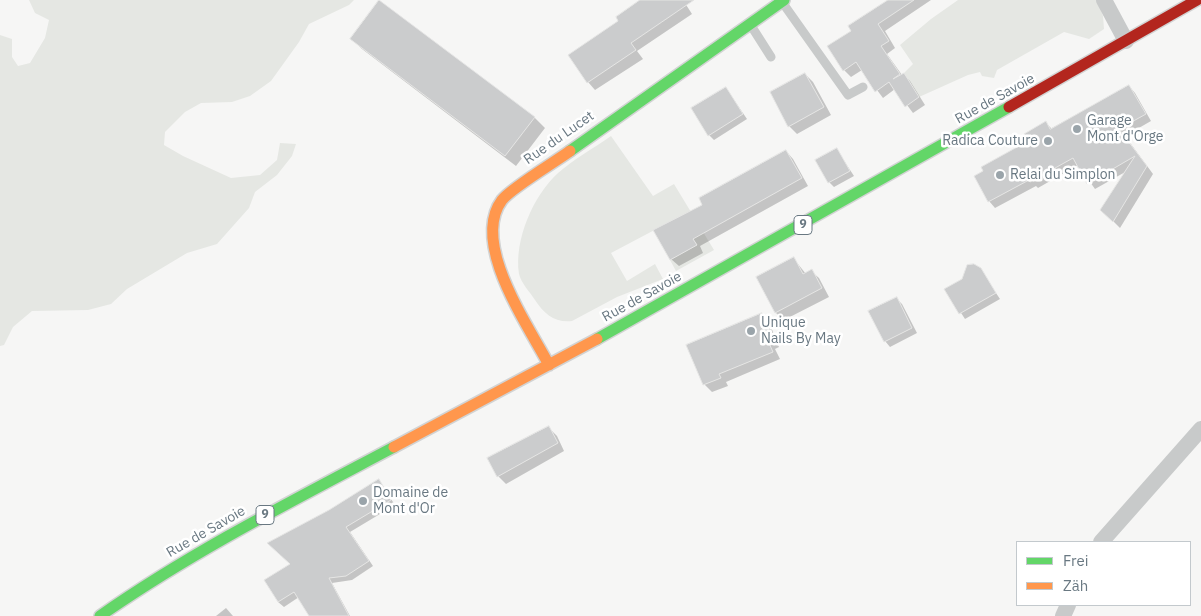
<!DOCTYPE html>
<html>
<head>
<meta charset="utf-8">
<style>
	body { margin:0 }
	#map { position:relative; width:1201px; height:616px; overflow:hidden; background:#f6f6f5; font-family:"IBM Plex Sans",sans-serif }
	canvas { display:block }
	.legend { position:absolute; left:1016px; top:541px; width:175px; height:65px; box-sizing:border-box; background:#fff; border:1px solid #c3c9cd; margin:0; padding:6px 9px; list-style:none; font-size:15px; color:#697882 }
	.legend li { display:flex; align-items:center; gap:10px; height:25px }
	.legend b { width:25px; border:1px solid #c3c9cd }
</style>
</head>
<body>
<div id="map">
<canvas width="1201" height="616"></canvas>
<ul class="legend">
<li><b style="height:6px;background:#63d668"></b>Frei</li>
<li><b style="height:6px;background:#ff974d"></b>Zäh</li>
</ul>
</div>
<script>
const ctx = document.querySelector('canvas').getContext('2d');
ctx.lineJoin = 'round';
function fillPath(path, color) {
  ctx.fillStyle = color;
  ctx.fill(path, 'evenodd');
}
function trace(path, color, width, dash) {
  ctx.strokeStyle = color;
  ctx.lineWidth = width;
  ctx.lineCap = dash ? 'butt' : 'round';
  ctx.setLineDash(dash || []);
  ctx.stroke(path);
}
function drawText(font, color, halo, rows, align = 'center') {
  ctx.font = font + ' "IBM Plex Sans",sans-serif';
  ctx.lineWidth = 5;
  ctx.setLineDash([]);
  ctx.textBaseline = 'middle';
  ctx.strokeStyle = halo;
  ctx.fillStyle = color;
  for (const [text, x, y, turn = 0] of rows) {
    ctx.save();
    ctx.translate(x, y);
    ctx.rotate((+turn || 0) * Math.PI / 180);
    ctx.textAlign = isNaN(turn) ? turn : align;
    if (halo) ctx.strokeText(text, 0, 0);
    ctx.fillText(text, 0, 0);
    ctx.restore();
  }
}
fillPath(new Path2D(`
	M29 0H354L349 5 309 24 299 42 271 81 250 96 232 102 201 103 185 112 165 132 164 145 183 156 231 178 260 175 277 160 280 143 296 144 292 156 277 175 255 192 249 208 217 244 187 253 127 289 111 304 88 310 32 311 13 327 4 345 0 346V35L12 39V57L18 66 30 63 45 38 49 20 35 13Z
	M958 0H1097L1103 16 1104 29 1089 39 1064 32 997 70 994 78 982 76 980 72 968 75 919 97 904 73 913 64 900 45 931 19Z
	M611 136 653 196 674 184 714 250 676 271 670 260 697 245 681 216 611 253 627 281 655 264 663 279 617 297 572 321C555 323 544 314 535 300 530 292 521 283 519 274 514 240 533 196 558 173 574 159 594 148 611 136Z`), '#e5e7e3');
fillPath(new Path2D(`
	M643 0H683L692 14 637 51 643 59 595 90 588 82 620 21Z
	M891 0H931L885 31 895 48 887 54 902 75 903 74 910 81 925 105 913 113 895 89 883 98 862 70 851 77 844 70 853 32Z
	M380 1 534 117 545 128 516 166 362 49 352 39Z
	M805 74 813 82 831 115 797 134 789 126Z
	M1129 86 1135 93 1151 121 1125 136 1153 174 1120 228 1101 209 1127 171 1095 189 1078 165 1038 188 1036 186 995 208 989 201 1029 141 1046 123 1052 129Z
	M726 88 747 119 714 140 709 135Z
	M837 150 854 176 834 187 829 182Z
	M786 151 793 159 808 186 700 246 703 253 679 266 671 259 704 205Z
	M794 259 806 274 811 271 819 278 829 297 784 320 776 313 758 278Z
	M980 269 1000 299 965 319 946 290Z
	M896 298 902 304 917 333 890 347 885 341Z
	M761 315 769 322 779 347 775 349 780 359 726 382 728 386 712 392 704 384Z
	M549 428 557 436 564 451 506 484 498 476Z
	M379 481 395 505 350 532 373 566 352 580 332 583 350 616H311L299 597 284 607 278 602 292 565 330 511Z
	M226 608 233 616H216Z`), '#0003');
const building = new Path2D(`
	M379 0 535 117 505 156 350 39Z
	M640 0H694L631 43 636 50 587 83 568 55 618 21 616 17Z
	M888 0H914L878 24 889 41 881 46 900 74 893 79 904 73 919 97 905 107 889 82 875 92 856 62 843 71 827 46 851 31 848 26Z
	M805 73 824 107 788 127 770 92Z
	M1129 85 1146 114 1119 129 1147 166 1113 222 1100 210 1135 156 1087 184 1073 158 1030 182 1029 180 988 202 974 176 983 171 981 167 1028 141 1024 134 1046 121 1050 129Z
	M726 87 743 114 708 136 691 108Z
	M837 148 850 171 828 183 815 160Z
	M786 150 802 178 693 239 697 245 670 260 653 230 702 205 699 198Z
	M794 257 803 274 812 269 822 288 775 313 756 277Z
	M974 264 981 268 996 293 959 314 944 289 962 279 967 265Z
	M897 297 912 328 884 342 868 311Z
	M762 313 772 339 768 341 773 352 719 374 721 378 703 385 686 345Z
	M549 426 558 443 497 477 487 458Z
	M379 479 391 500 346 527 369 561 346 576 329 578 349 616H309L294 592 278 602 264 580 290 564 267 543 329 510Z`);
fillPath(building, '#cbcccd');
trace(building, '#e5e5e4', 1);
const fast = new Path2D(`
	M570 151 784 0
	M597 339 1009 107
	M100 616C193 551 294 500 394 447`);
const slow = new Path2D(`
	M549 365C528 325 470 243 502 200 511 188 555 162 570 151
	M394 447 597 339`);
const jam = new Path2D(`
	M1009 107 1197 0`);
trace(fast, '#d2d3d3', 14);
trace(slow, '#d2d3d3', 14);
trace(jam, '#d2d3d3', 14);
trace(new Path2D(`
	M782 2 848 95 863 87
	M750 24 771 57`), '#c8caca', 9);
trace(new Path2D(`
	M1104 0 1126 41
	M1101 542 1201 429
	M1063 616 1068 605`), '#c8caca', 16);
trace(fast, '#63d668', 11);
trace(slow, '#ff974d', 11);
trace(jam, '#b3261e', 11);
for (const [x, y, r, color] of [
	[1077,129,5,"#9aa4aa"],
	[1048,141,5,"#9aa4aa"],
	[1000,175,5,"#9aa4aa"],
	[751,331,5,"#9aa4aa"],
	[363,501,5,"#9aa4aa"]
]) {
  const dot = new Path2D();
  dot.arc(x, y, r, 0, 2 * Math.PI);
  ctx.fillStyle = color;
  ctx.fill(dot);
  trace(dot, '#fff', 2);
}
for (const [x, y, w] of [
	[803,225,18],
	[265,515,18]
]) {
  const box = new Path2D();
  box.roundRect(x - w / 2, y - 9.5, w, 19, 4);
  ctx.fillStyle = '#fff';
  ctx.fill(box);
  trace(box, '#697882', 1);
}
drawText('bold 12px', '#697882', null, [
	["9",803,225],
	["9",265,515]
]);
drawText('14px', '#697882', '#fff', [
	["Rue de Savoie",995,99,-29],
	["Rue du Lucet",559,138,-35],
	["Rue de Savoie",642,297,-29],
	["Rue de Savoie",206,532,-30]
]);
drawText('14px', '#697882', '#fff', [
	["Garage",1087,121],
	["Mont d'Orge",1087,137],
	["Radica Couture",1038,141,"right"],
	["Relai du Simplon",1010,175],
	["Unique",761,323],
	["Nails By May",761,339],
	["Domaine de",373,493],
	["Mont d'Or",373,509]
], 'left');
</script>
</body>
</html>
